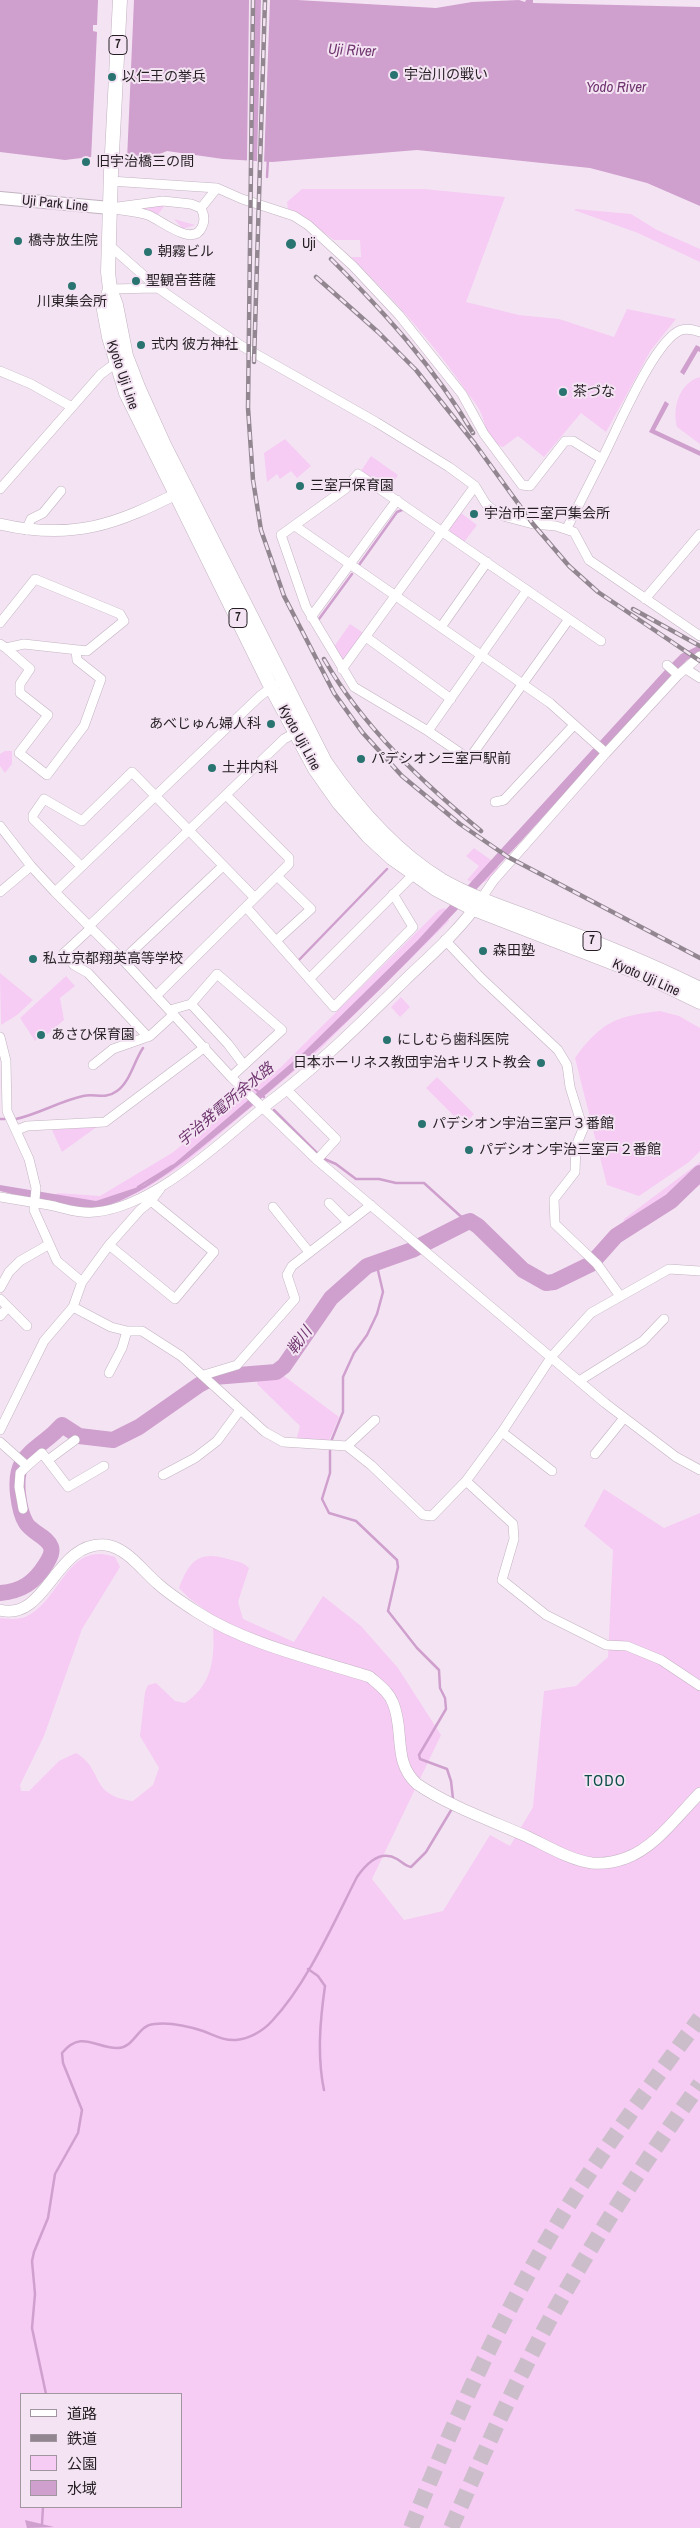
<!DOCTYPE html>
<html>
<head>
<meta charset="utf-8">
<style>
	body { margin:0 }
	#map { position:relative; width:700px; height:2528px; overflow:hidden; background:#f4e4f3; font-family:"Archivo Narrow","Noto Sans JP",sans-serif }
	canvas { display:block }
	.legend { position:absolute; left:20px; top:2393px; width:162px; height:115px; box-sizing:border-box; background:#f4e4f3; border:1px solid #a195a0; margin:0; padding:6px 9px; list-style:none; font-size:15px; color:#251f24 }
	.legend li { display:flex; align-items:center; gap:10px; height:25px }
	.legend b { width:25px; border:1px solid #a195a0 }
</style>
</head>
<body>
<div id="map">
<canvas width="700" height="2528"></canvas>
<ul class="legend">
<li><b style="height:6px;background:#fff"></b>道路</li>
<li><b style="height:6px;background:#928791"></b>鉄道</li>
<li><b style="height:14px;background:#f6cbf4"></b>公園</li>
<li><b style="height:14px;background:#cf9fce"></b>水域</li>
</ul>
</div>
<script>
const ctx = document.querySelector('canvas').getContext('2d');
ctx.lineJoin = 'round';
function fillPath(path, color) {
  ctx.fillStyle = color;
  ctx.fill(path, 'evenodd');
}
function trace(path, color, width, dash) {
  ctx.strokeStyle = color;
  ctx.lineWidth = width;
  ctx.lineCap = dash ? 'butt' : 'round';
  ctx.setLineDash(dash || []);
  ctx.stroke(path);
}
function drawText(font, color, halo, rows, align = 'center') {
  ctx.font = font + ' "Archivo Narrow","Noto Sans JP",sans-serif';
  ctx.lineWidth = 4;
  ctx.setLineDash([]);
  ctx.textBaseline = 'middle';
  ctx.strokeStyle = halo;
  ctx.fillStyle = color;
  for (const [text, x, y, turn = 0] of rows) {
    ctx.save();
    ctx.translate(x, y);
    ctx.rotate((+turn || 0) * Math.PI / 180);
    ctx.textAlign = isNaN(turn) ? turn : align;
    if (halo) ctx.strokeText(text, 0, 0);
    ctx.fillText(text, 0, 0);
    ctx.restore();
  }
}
fillPath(new Path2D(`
	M302 189H424L505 197 466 302 519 315 559 319 614 337 627 309 676 319 651 350 606 432 581 413 544 457 518 436 503 447C487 442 486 425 481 413 478 406 473 400 468 394 435 344 393 299 351 257H361L360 240H334L299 214 288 209 287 202Z
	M165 205 157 216 130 209Z
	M576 209 631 214 657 230 700 249V262L638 233 574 210Z
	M174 219 195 225 183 229Z
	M700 377V444L677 427C672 408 679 383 700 377Z
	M285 439 311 466 297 478 291 471 280 479 277 474 267 482 264 453Z
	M371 456 398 475 388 490 361 471Z
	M461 513 477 525 464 542 450 532V527Z
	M350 624 365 634 343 664 333 648Z
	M5 751H12V764L5 773 0 766V754Z
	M474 848 498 865V871C489 881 480 887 467 880L479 866 466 856Z
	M445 908 449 921 317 1052 184 1164 147 1188 115 1204 94 1207 53 1202 57 1193 100 1196 172 1153 280 1068 439 910Z
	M0 973 33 1000 17 1015 1 1025Z
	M66 976 75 986 60 998 64 1020 43 1038 41 1036 35 1041 20 1018Z
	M401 997 410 1007 400 1017 391 1007Z
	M660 1011 679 1016 700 1028V1151L689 1162 639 1196 607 1185 575 1058C601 1022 616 1016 660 1011Z
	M437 1077 474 1114 467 1122 460 1115 454 1116 426 1088Z
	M98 1126 62 1152 52 1130Z
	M700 1162V1185C679 1200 647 1234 621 1234L624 1219Z
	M280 1373 339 1417 328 1443 296 1441 300 1426 257 1384 258 1377Z
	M604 1489 664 1528 700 1513V2528H0V1618C9 1619 19 1620 27 1616 61 1600 67 1540 115 1557L120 1567 82 1629 44 1736 20 1785 21 1791H29L59 1761 76 1753C105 1770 88 1795 133 1801L153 1785 159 1768 140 1736 145 1692 148 1685 156 1683 175 1701 185 1703C217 1682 215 1648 212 1615L189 1598 179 1588C189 1561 199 1550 228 1559 236 1561 243 1562 249 1568L238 1602 243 1619 294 1642 323 1596 361 1626 398 1668 441 1735 372 1879 404 1920 443 1911 490 1835 510 1846 533 1807 544 1691 576 1686 608 1657 613 1550 584 1526ZM21 2394H181V2507H21Z`), '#f6cbf4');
fillPath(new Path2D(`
	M0 0H297L436 8 472 2 519 0 525 2 526 0H533V3L700 7V206L647 183 590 168 417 150 272 162 223 159 167 151 150 158 90 157 65 160 0 152Z
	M696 345 700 347V352L698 351 684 375 680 372Z
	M665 401 669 404 655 430 700 451V456L649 432Z
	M700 645V653L687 660C538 818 399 989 229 1125 192 1155 149 1193 103 1207 79 1214 26 1197 0 1191V1185L96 1201 144 1185 175 1163 302 1054 418 940 665 670 681 654Z
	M25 2520 54 2527 27 2528Z`), '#cf9fce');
fillPath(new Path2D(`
	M98 0H134L127 160H91L97 32 93 31V25H97Z
	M249 0H255L252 163H247Z
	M261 0H270L264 164 257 163Z`), '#f4e4f3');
trace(new Path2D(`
	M267 177 268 158
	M359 565 397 512 402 510
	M319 619 352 574
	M297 962 387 869
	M256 1085 253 1087 264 1097
	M274 1110 322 1158 336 1164 356 1179H379L396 1183H424L467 1222
	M0 1119H5
	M16 1119C39 1114 60 1101 83 1096 95 1093 105 1100 117 1091 130 1082 134 1061 143 1048
	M138 1187 172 1166
	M376 1262 383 1292 377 1314 367 1335 354 1353 343 1377V1412L330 1444V1473L322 1499 329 1513 356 1521 397 1560 398 1567 388 1611 417 1648 439 1670 440 1688 445 1698 446 1709 419 1755 420 1759 447 1769 451 1781 453 1799
	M308 1969 318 1976 325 1986C320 2021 317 2056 324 2090
	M46 2394 32 2328 35 2294 32 2261 34 2252 48 2218 55 2174 78 2133 82 2110 63 2063 62 2053C82 2029 96 2049 118 2048 134 2048 138 2025 154 2024 169 2022 188 2026 203 2031 214 2035 224 2041 236 2040 249 2039 263 2031 272 2021 307 1984 334 1922 357 1877 366 1864 380 1849 397 1859 402 1862 405 1866 411 1867L426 1852 453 1807
	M42 2524 43 2507`), '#cf9fce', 2.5);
trace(new Path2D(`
	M0 1593C22 1591 34 1583 46 1564 49 1559 53 1553 51 1547 47 1536 32 1533 26 1523 21 1515 19 1503 18 1494 14 1458 30 1454 54 1433L62 1425 79 1436 113 1440 139 1427 199 1385 214 1377 276 1372 284 1366 331 1298 367 1266 412 1250 467 1222 470 1221 478 1226 523 1270 546 1283 554 1282 591 1264 616 1236 671 1201 700 1173`), '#cf9fce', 16);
trace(new Path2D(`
	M411 2528C458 2410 511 2294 580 2187 618 2129 659 2073 700 2018
	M451 2528C474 2476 496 2424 522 2373 572 2272 634 2176 700 2084`), '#cbbdca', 16, [16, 8]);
const minor = new Path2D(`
	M110 181 217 188 242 199 294 216 308 225 353 266 399 315 462 394 484 434 522 485 530 486 565 441H573L602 459 567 528
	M163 201 191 204 201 208C204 214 205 221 202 227 193 248 161 220 148 215 136 211 122 211 110 208Z
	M201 208 217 188
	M109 245 158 288 240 345 376 422 449 467 475 486 486 504 499 515 533 524 556 526 574 532 589 560 700 636
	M110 289 158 288
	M0 371 31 384 72 407
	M602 459C616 432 654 340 681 330 688 328 694 330 700 332
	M0 489 101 374 116 363
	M295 526 550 703 606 753
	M26 530 31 519 43 513 61 491
	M645 599 700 534
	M311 617 397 500
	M569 619 469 759 428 731 354 687 306 607 281 535 345 489 358 474 601 641
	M0 623 35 579 120 614 124 621 87 651 24 644 6 648 0 644
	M441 627 487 562
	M366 637 451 699
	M6 648 30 669 20 684V693L48 715 19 753 47 775 84 726 101 679 77 660 76 650
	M667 665 678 675
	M342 669 475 486
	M686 669 700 678
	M428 731 527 590
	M495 802 504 800 574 725
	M0 826 31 866 55 892 123 960 231 1077 317 1160 605 1403 676 1457 700 1470
	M81 866 33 819V815L44 799 82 821 132 772 255 898
	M0 892 31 866
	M55 892 260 696 275 685
	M481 899 494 880 606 753 678 675 700 656
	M246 907 334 1007 413 927 393 894
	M89 926 284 739 295 733
	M91 928 64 953 74 965 88 973 148 1037
	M277 940 311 909 277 876
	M445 940 481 978 558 1050 567 1065 570 1087 583 1129 576 1146 575 1172 554 1199 555 1224 597 1264 620 1296
	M123 960 223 866
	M309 979 414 874
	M156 996 289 864V858L226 795
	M191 1004 228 1044 243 1064
	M170 1010 191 1004 217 974 282 1030 231 1077
	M0 1037 6 1061 7 1111 29 1159 36 1188 34 1210 57 1261 82 1282
	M93 1065 113 1049 150 1036 174 1014
	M287 1090 336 1139 317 1160
	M17 1130 27 1126 105 1122 205 1047
	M0 1197C16 1200 33 1202 49 1205 64 1208 80 1214 95 1212 153 1207 218 1144 262 1108
	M329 1203 348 1222
	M273 1207 309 1252
	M109 1245 175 1299 214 1252 151 1201
	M0 1288 9 1272 20 1261 48 1245
	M0 1299 27 1326
	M73 1307 111 1327 127 1331H142L181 1356 265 1432 283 1442 347 1446 371 1465 423 1515 432 1516 466 1481 502 1432 552 1356 591 1313 669 1269 700 1271
	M0 1316 8 1307
	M109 1373 122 1348 127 1331
	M204 1375 237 1365 295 1299 287 1275 292 1266 371 1205
	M579 1381 643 1341 664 1319
	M0 1430 44 1341 73 1307 82 1282 109 1245 140 1210 151 1201 160 1189
	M502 1432 552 1471
	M0 1442 27 1466 42 1453 68 1487 104 1466
	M347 1446 375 1420
	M595 1454 624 1418
	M48 1460 75 1440
	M163 1475 195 1458 217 1441 240 1410
	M466 1481 513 1524 514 1539 502 1580 546 1615 606 1645 627 1646 661 1660 700 1686
	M23 1509 19 1487 20 1473 27 1466`);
const tertiary = new Path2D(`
	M0 524C74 541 117 524 182 491
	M262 1108C314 1070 359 1025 405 980 430 956 459 931 479 902
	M0 1610C47 1622 55 1540 106 1545 127 1548 142 1570 157 1583 169 1594 183 1603 197 1612 246 1644 314 1659 370 1677 379 1685 389 1692 393 1703 405 1731 392 1761 417 1784 449 1806 492 1821 528 1837 547 1846 570 1860 592 1863 603 1864 615 1862 626 1858 656 1847 678 1815 700 1793`);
const secondary = new Path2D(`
	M0 198 110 208`);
const primary = new Path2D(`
	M120 0 111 172 108 272 110 289 116 305 126 356 138 387 165 447 325 762C356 807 394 851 441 880 474 899 511 910 546 924 598 943 650 964 700 989
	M110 289 104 310 109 337 126 393 271 687 315 769 339 803 368 836 392 858 436 889 474 909 642 974 700 1002`);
trace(minor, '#c2b3c1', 10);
trace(tertiary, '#c2b3c1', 12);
trace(secondary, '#c2b3c1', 14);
trace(primary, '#c2b3c1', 15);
trace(minor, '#fff', 9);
trace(tertiary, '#fff', 11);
trace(secondary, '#fff', 12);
trace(primary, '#fff', 14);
const rail = new Path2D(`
	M253 0 248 408 253 480 261 530 284 596 334 693 362 732 402 776 460 824 508 857 700 958
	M331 259C385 313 434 367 473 433
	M316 277 378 332 416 370 475 444 533 524 569 566 598 592 700 661
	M254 362 265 0
	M633 609 700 646
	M324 659C363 727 421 781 481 831`);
trace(rail, '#928791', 4.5);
trace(rail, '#f4e4f3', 2.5, [8]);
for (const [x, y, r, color] of [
	[394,75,5,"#297371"],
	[112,77,5,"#297371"],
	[86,162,5,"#297371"],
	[18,241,5,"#297371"],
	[291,244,6,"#297371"],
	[148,252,5,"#297371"],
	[136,281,5,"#297371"],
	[72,286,5,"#297371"],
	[141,345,5,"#297371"],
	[563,392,5,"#297371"],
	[300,486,5,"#297371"],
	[474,514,5,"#297371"],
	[271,724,5,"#297371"],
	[361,759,5,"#297371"],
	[212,768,5,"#297371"],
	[483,951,5,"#297371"],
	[33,959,5,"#297371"],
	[41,1035,5,"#297371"],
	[387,1040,5,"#297371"],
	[541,1063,5,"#297371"],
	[422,1124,5,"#297371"],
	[469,1150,5,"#297371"]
]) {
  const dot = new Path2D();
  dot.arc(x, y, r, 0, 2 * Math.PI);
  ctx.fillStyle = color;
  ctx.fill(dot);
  trace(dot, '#f4e4f3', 2);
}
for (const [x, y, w] of [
	[118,45,18],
	[238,618,18],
	[592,941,18]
]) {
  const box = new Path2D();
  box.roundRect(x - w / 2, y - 9.5, w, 19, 4);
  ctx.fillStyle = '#f4e4f3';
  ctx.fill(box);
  trace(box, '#251f24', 1);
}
drawText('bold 12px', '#251f24', null, [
	["7",118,45],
	["7",238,618],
	["7",592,941]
]);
drawText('14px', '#251f24', '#f4e4f3', [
	["宇治川の戦い",404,75],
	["以仁王の挙兵",122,77],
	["旧宇治橋三の間",96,162],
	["橋寺放生院",28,241],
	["Uji",302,244],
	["朝霧ビル",158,252],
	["聖観音菩薩",146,281],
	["川東集会所",72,302,"center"],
	["式内 彼方神社",151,345],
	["茶づな",573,392],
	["三室戸保育園",310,486],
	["宇治市三室戸集会所",484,514],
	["あべじゅん婦人科",261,724,"right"],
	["パデシオン三室戸駅前",371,759],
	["土井内科",222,768],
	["森田塾",493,951],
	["私立京都翔英高等学校",43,959],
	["あさひ保育園",51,1035],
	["にしむら歯科医院",397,1040],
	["日本ホーリネス教団宇治キリスト教会",531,1063,"right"],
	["パデシオン宇治三室戸３番館",432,1124],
	["パデシオン宇治三室戸２番館",479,1150]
], 'left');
drawText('14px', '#251f24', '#f4e4f3', [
	["Uji Park Line",55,204,6],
	["Kyoto Uji Line",122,375,71],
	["Kyoto Uji Line",299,738,61],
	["Kyoto Uji Line",646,978,24]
]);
drawText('italic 15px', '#6f356f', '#f4e4f3', [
	["Uji River",352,51,3],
	["Yodo River",616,88],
	["宇治発電所余水路",226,1105,-40],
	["戦川",300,1341,-53]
]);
ctx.letterSpacing = '1px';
drawText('16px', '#0f4e4c', '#f4e4f3', [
	["TODO",605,1782]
]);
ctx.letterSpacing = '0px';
</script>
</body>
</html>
